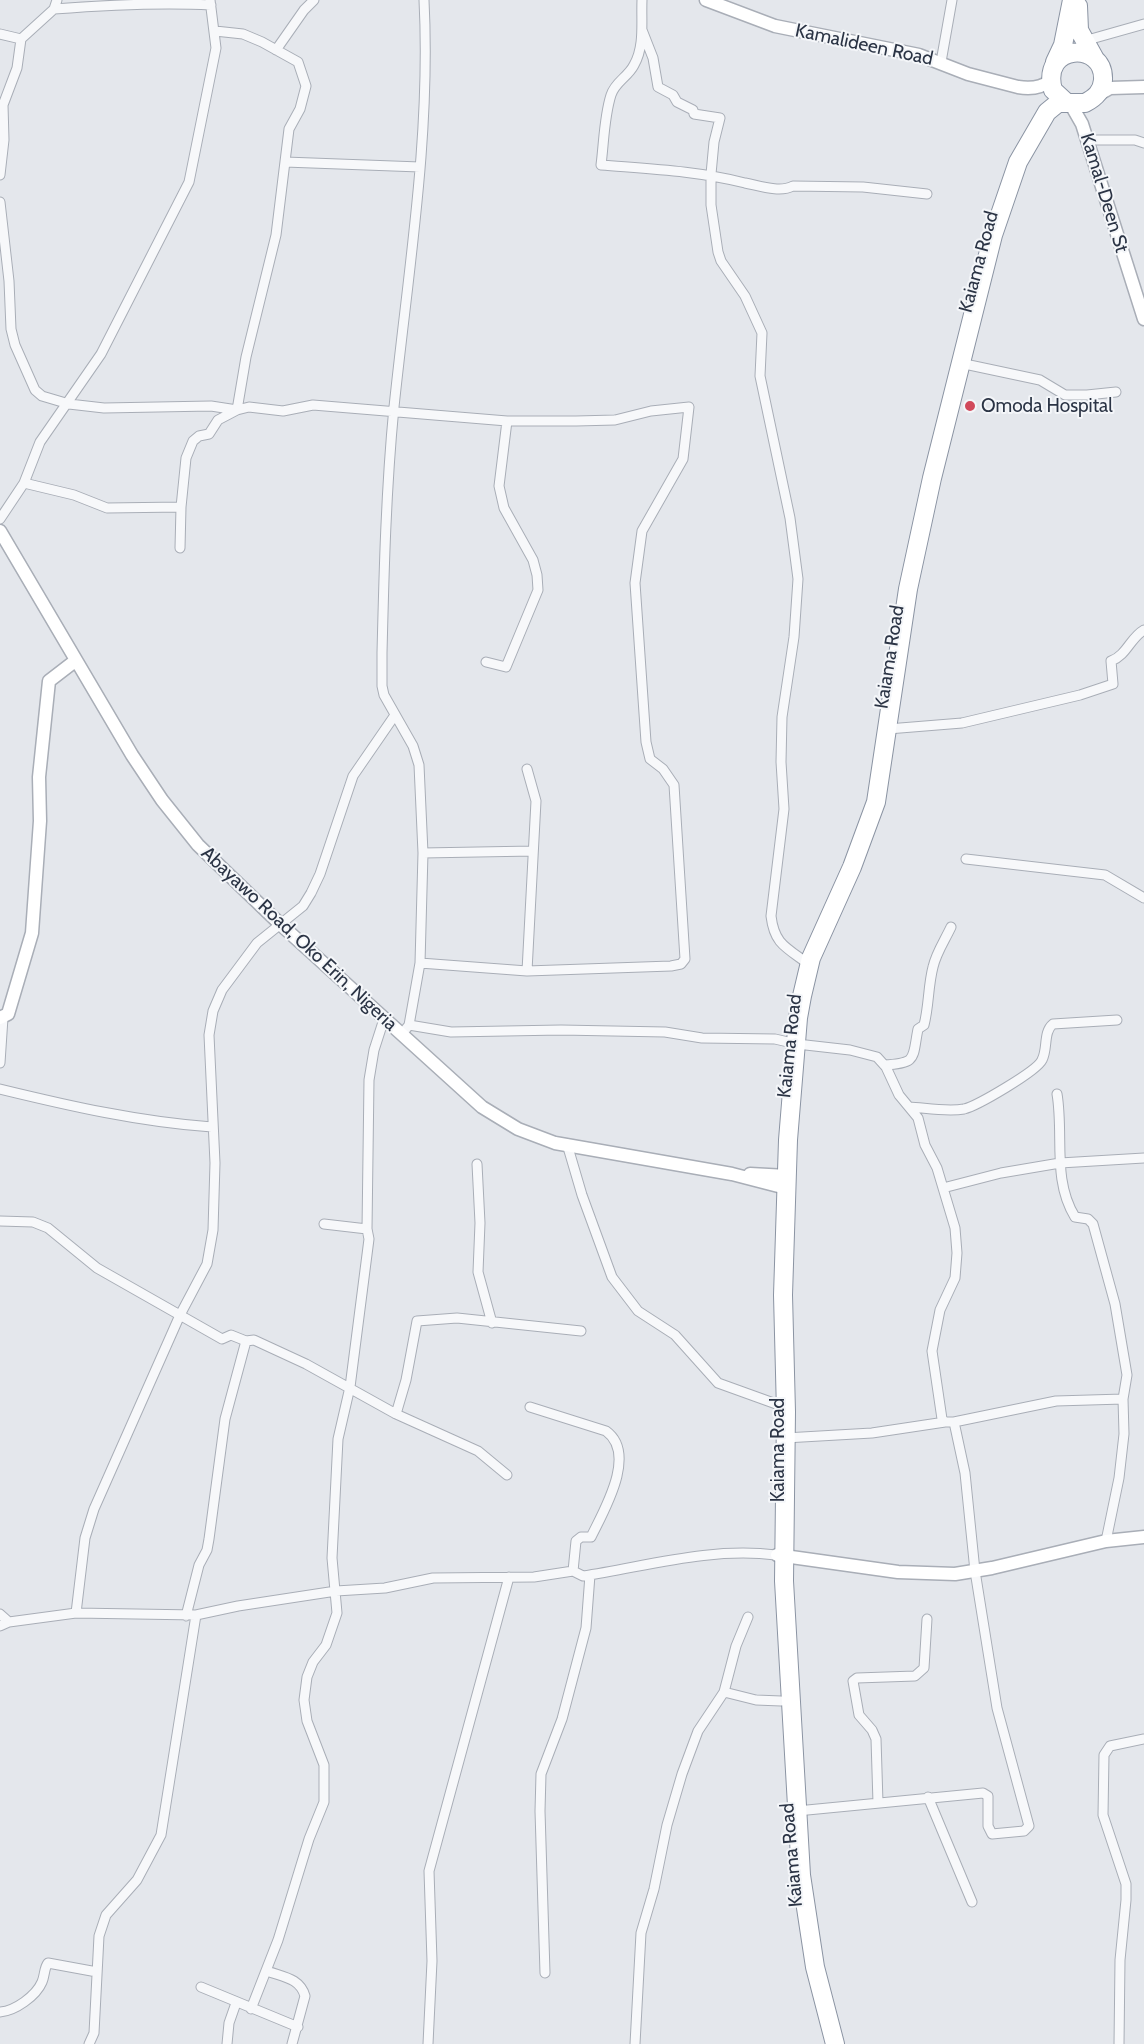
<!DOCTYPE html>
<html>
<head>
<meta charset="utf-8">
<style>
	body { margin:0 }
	canvas { display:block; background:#e4e7ec }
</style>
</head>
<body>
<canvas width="1144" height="2044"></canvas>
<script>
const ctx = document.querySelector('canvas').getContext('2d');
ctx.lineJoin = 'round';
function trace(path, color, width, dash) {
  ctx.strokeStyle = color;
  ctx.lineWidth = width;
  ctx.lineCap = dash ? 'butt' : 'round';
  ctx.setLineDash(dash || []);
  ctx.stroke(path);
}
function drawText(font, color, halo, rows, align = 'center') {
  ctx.font = font + ' Cabin,sans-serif';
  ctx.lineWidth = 4;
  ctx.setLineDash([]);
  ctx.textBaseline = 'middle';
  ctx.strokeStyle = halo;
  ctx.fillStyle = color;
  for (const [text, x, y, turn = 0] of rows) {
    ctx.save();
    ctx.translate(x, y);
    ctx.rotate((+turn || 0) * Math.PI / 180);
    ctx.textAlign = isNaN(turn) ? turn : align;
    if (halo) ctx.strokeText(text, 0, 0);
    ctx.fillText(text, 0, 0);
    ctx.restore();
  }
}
const street = new Path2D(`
	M642 0C641 21 645 46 634 65 628 77 615 82 611 95 604 117 604 142 601 165 650 169 698 171 745 183 760 186 780 193 793 186L863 187 927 194
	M54 9C106 5 158 2 211 5
	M642 30 653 58 658 87 673 95 677 102 693 110 694 114 720 118 714 142 711 174V205L718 252 721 261 745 296 762 333 760 376 790 518 798 579 794 637 782 717 781 762 784 809 771 916C774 941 783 946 803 960
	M0 34 21 39
	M1084 41 1144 24
	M276 50 304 10 314 0
	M941 62 952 0
	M1087 140H1135L1144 143
	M285 162 420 167
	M0 175 4 140 3 105 17 68 21 39 54 9 57 0
	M0 202 9 281 11 329 15 345 35 390 42 396 69 404 104 408 211 406 237 410 249 407 283 411 313 405 507 421H576L615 420 651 411 689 407 683 459 642 531 635 583 646 742 650 759 663 769 674 785 685 959 681 964 671 966 527 971 420 963
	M960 363 1040 380 1065 395H1087L1116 392
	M24 483 74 495 107 508 181 507
	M0 519 24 483 40 442 101 354 189 182 216 48 210 0
	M180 548 181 507 186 458 193 441 199 436 209 434 218 420 237 410 246 357 276 235 289 129 300 109 306 86 298 62 262 42 243 34 215 31
	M486 662 506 667 538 590 537 575 533 560 504 508 499 486 507 421
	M888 729 962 723 1080 695 1113 684 1111 661C1127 655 1130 638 1144 630
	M423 853 533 851
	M966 859 1105 875 1144 898
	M527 971 536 801 527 769
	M409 1025 451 1032 561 1030 665 1032 702 1038 775 1039 788 1042
	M402 1034 409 1025 420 963 423 853 419 765 413 746 384 695 382 686V653C384 571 386 489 394 407 408 272 431 136 424 0
	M797 1044 850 1050 877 1057 886 1067 899 1095 918 1118 925 1145 937 1168 955 1228 957 1253 955 1278 940 1310 932 1351 942 1419 945 1422H954L1056 1401 1123 1399
	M0 1063 3 1018
	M884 1065C918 1063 912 1059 918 1029L924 1025C929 1006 928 986 933 967 936 953 945 940 951 927
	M0 1089C70 1106 140 1122 212 1127
	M1057 1094C1064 1135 1052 1180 1075 1217L1088 1219 1093 1224 1115 1304 1127 1375 1123 1399 1124 1434 1119 1478 1106 1541
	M909 1107C926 1108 947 1112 964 1109 977 1106 1037 1071 1042 1060 1048 1049 1043 1032 1053 1024L1117 1020
	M567 1144 582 1195 612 1277 638 1311 675 1335 718 1383 779 1405
	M477 1164 480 1223 478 1272 492 1323
	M943 1188 1001 1173 1060 1163 1144 1158
	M0 1221 33 1222 48 1228 97 1268 222 1339 231 1335 246 1341
	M324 1224 367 1229
	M530 1407 606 1431C638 1454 603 1512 591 1537H581L576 1541 573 1571
	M396 1414 406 1380 417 1321 457 1318 581 1331
	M785 1438 872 1433 945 1422
	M76 1613 85 1538 94 1509 180 1315 207 1264 213 1230 215 1163 209 1035 213 1011 222 990 257 943 303 906 311 893 320 874 353 776 395 715
	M0 1614 9 1622
	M186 1616 199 1565 207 1550 209 1539 225 1419 246 1341 254 1340 306 1364 396 1414 478 1451 507 1475
	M0 1626 9 1622 76 1613 196 1615 238 1606 336 1591 385 1588 433 1578 534 1577 573 1571 583 1576C648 1566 709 1547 776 1555
	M724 1692 756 1700 781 1701
	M928 1797 972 1902
	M878 1803 876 1739 872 1730 859 1715 853 1681 857 1678 915 1676 924 1668 927 1619
	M797 1811 983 1793 988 1796V1826L992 1834 1024 1831 1029 1826 997 1708 975 1571 965 1473 954 1422
	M267 1971C283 1977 300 1978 305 1996L292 2044
	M545 1973 540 1811 541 1774 562 1719 586 1628 590 1575
	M201 1987 298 2027
	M251 2009 278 1940 309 1839 324 1802V1765L307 1721 304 1700 307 1677 313 1662 326 1645 337 1613 332 1558 338 1439 350 1387 369 1239 367 1229 369 1080 374 1050 384 1019
	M0 2012C15 2011 36 1996 42 1982 45 1975 44 1968 48 1963L97 1972
	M89 2044 94 2033 99 1936 106 1915 137 1880 161 1835 196 1615
	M227 2044 229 2023 236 2003
	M428 2044 432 1961 429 1871 509 1577
	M635 2044 641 1933 654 1889 667 1825 682 1774 698 1731 724 1692 736 1646 748 1617
	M1119 2044 1120 1960 1126 1900V1884L1103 1815 1104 1755 1110 1746 1144 1739`);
const secondary = new Path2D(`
	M706 0 775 26 919 55 968 74 1018 87C1030 89 1041 88 1050 81
	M1096 96 1110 88 1144 87
	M1070 103 1082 124 1144 319
	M0 531 132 755 162 800 198 845 279 923 482 1107 518 1129 555 1143 732 1174 786 1188
	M0 1018 8 1014 32 933 40 821 39 777 49 681 75 661
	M750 1174 787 1176
	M777 1555 898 1572 955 1574 992 1568 1106 1541 1144 1537`);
const highway = new Path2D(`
	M1078 6 1079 30 1095 59
	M1055 62 1063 45 1072 0
	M835 2044 815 1967 801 1875 784 1581 786 1412 783 1295 788 1140 798 1018 802 996 811 958 852 867 876 802 908 589 932 478 993 235 1018 162 1047 112 1058 103H1085C1095 98 1102 92 1103 80 1105 41 1040 43 1053 90L1066 102`);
trace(street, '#a9aeb7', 11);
trace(secondary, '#a9aeb7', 15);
trace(highway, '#8b94a3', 20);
trace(street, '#f7f8fa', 9);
trace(secondary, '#fff', 12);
trace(highway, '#fff', 18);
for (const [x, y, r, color] of [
	[970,406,6,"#d1495b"]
]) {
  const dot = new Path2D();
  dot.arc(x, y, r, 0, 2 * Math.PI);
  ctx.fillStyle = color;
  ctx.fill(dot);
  trace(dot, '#f4f6f9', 2);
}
drawText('19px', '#2b3445', '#f4f6f9', [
	["Kamalideen Road",864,45,12],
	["Kamal-Deen St",1104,193,73],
	["Kaiama Road",979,262,-75],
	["Kaiama Road",890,657,-81],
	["Abayawo Road, Oko Erin, Nigeria",299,939,43],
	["Kaiama Road",790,1046,-84],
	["Kaiama Road",778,1450,-90],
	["Kaiama Road",792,1855,-95]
]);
drawText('19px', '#2b3445', '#f4f6f9', [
	["Omoda Hospital",981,406]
], 'left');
</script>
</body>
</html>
